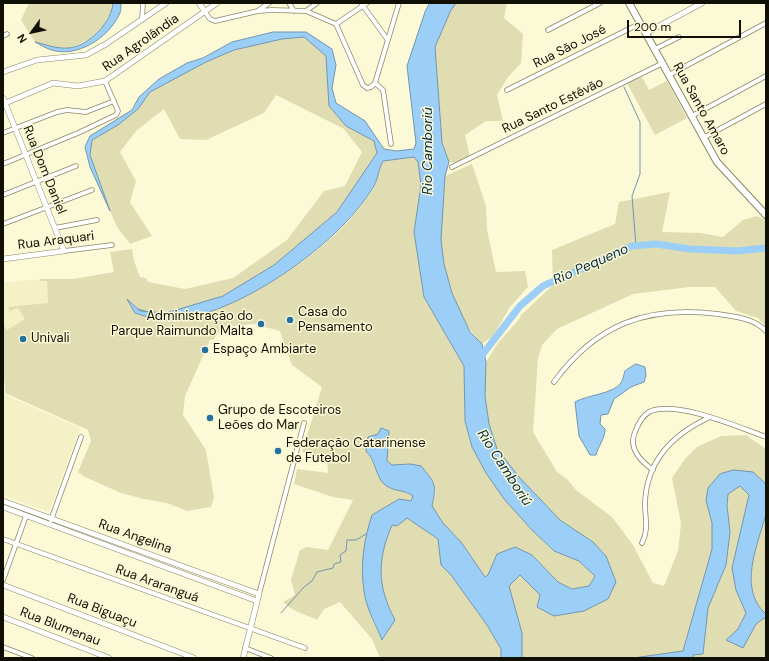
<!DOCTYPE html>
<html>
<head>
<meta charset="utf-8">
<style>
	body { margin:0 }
	#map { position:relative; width:769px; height:661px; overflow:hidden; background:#fcf9d6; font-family:"DM Sans",sans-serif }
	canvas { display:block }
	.frame { position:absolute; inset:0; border:4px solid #100f04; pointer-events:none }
	.north { position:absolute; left:12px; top:12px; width:40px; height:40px; -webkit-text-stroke:3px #fcf9d6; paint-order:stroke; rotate:237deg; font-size:11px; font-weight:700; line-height:16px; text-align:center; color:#100f04 }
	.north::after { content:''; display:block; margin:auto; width:14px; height:18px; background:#100f04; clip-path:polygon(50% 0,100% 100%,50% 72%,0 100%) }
	.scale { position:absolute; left:627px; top:20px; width:114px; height:18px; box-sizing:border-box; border:2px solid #100f04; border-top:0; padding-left:5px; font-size:12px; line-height:14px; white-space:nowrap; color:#100f04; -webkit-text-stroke:3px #fcf9d6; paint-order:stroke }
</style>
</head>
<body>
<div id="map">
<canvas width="769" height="661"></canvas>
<div class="frame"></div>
<div class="north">N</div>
<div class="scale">200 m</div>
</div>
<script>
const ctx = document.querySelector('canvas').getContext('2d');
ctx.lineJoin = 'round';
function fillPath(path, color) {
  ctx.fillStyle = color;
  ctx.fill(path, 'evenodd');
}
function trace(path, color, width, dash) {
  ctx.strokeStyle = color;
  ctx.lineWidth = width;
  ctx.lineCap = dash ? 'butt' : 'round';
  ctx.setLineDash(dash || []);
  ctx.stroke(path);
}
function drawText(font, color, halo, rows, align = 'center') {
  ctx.font = font + ' "DM Sans",sans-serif';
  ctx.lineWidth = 3;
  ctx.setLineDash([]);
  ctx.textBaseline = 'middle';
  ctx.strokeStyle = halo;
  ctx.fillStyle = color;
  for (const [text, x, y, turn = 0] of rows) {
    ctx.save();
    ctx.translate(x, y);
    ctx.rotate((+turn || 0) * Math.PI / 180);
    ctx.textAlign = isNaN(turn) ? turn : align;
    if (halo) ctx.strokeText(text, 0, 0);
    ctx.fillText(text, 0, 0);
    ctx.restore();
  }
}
fillPath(new Path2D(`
	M52 278V308L3 383V283Z
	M3 394 80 428 49 512 3 495Z`), '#f4f1c6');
fillPath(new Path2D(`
	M29 3H113L112 10 103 26 91 38 71 48H55L35 42 21 20Z
	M456 3H507L504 18 523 34 521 63 508 77 497 95 503 121H486L465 135 470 157 456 163 449 162 442 144 435 47 451 10Z
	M304 37 326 56 330 106 346 126 374 141 377 153 337 212 274 265 250 280 223 296 166 313 140 311 128 300 135 313C140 315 145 317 150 318 159 319 205 314 213 311 270 289 341 242 373 189 378 181 378 170 383 161L414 157 418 162 421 185 414 232 424 297 464 366 465 421 472 447 486 473 504 498 532 530 553 551 579 561 595 575 589 586 572 589 558 582 533 555 497 554 488 575 485 577 461 542 443 523 432 506 436 491 410 464 392 465 387 461V450L389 445 378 434 366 451C374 460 375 472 382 482 390 492 404 489 413 496L412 501 399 499 372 515C358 555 359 603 383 640L395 620C377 585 377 560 392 524L397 526 407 518 438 539 442 565 451 575 487 625 501 649V658H380L372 639 340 602 324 609 317 620C307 615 290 610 283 602L295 595 291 580 300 550 307 547 328 550 353 500 333 497 294 484 297 469 328 473 327 458 302 452 322 387 292 365 280 331 254 324 223 327 213 340H210L185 396 183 415 206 450 214 498 211 507 187 511 167 503 144 499 121 493 83 476 78 472 91 441 88 430 5 393V383H3V324L7 330 25 319 18 308 10 311 8 307 48 303 47 281H40V279H73L114 272 110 252 132 249 134 261 140 277 146 278 148 282 185 289 233 278 287 240 324 191 345 186 362 152 344 129 276 95 264 113 206 140 180 139 164 109 136 131 120 152 136 181 130 202 152 236 130 244 117 227 110 211 90 155 92 140 118 125 138 109 150 92 206 62 234 50 282 39Z
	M641 75 649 90 667 81 687 118 655 135 627 83Z
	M472 164 486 206 487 230 496 272 525 271 528 287 510 307 493 336 482 344C457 318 443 277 441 241 440 220 445 197 445 176Z
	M670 192 662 232 701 233 723 237 743 220 757 216 766 220V327L758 318 736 311 715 287H689L633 294 557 329 542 345 538 358 533 432 557 472 567 479 576 490 612 517 633 545 653 583 664 586 678 551 681 523 672 478 685 459 697 447 721 436 746 435 766 449V488L765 483 753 472 706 500 712 523V549L683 651 633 658H522V633L509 586 520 575 540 595 554 616 564 614 616 582 606 556 593 542 560 520 520 478 497 449 489 424 485 396 486 362 498 343 521 317 520 316 553 285 552 250 615 224 619 202Z
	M740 486 749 495 736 590 746 613 738 629 726 640 749 635 756 624 764 617 766 619V658H693V655L703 654 708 608 726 565 730 532 727 505 728 493Z
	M766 513V614L757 604 752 591 751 562Z`), '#e0ddb3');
const water = new Path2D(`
	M113 3H121C121 7 121 12 119 15 108 38 77 58 52 50 46 49 40 44 35 42 47 45 57 49 69 48 89 46 112 22 113 3Z
	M430 3H456L451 10 435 47 442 143 449 162 445 176 441 240 444 264 452 293 470 332 482 344 486 362 485 396 489 424 497 449 520 478 560 520 593 542 606 556 616 582 608 599 584 611 554 616 537 607 540 595 520 575 509 586 522 633V658H501V649L487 625 451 575 441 565 438 539 407 518 397 526 392 525C377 560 377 586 395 620L382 640C376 625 366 608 364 591 360 565 364 539 372 515L399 499 411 501 413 496C404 489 390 492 382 482 375 472 375 460 366 451L368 437 378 434 381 428 389 431 387 461 392 465 410 464 421 466C435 483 437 484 432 506L443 523 461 542 485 577 488 575 497 554 515 547 532 555 558 582 572 589 589 586 595 576 579 561 554 551 532 530 504 499 486 473 472 447 465 421 464 366 424 297 414 232 421 185 418 162 414 157 383 161C378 170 378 181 372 189 338 245 237 316 171 320 159 321 147 317 135 313L127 299 140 311 166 313 223 296 274 265 337 212 377 153 374 141 346 126 329 106 326 56 304 37 282 39 234 50 206 62 150 92 138 109 118 125 92 140 90 155 110 211 90 167 85 147 90 136 132 110 139 97 159 79 187 63 203 58 232 42 273 32H306L332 49 336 65 332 88 336 103 365 121 384 149 396 151 414 149 416 143 407 66 425 12Z
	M636 364 645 367 646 376 644 382 631 387 614 399 608 414 601 415 600 424 605 429C605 439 598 446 596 455H590L579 436 575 402C587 395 613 394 621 383 623 380 624 374 625 371Z
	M734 470 753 472 765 483C767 492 768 505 766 514 758 544 737 589 766 614V619L764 618 756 624 743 648 726 640 738 629 746 613 736 590 732 568 749 495 740 486 728 494 727 505 730 532 726 565 708 608 703 654 693 655V658H633L683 651 712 549V523L706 500 708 488 720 474Z`);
fillPath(water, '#9ccff7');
trace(water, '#7295ae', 1);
trace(new Path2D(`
	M624 87 640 122V174L632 196 636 246
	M138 309 145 311
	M281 613 304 587 312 581 317 572 333 568 334 564 341 562 340 555 346 551 347 540H356L366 534`), '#7295ae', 1);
trace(new Path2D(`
	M479 359 520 306 543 286 632 246 656 244 690 249 737 251 766 248`), '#9ccff7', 7);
const minor = new Path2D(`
	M289 3 294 11
	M361 3 387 39
	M259 10 269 3
	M306 11 317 3
	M205 12 210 19 215 21 258 11 272 10 306 11 336 24 363 85 367 88 371 87 375 83 399 3
	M142 20 143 3
	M336 24 367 3
	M548 30 600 3
	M3 36 7 34
	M655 49 679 37
	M669 75 766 23
	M375 83 383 90 391 144
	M507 90 641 23
	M692 116 766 76
	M3 133 57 112 67 110 86 112 114 101
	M703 138 766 104
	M3 164 78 133 116 115 118 111 105 81
	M452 167 663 63
	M3 195 76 166
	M3 224 92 190
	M55 228 97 220
	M64 251 112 245
	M554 382C596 324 648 305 718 314 736 317 753 318 766 331
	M653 470C642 462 629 450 634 435 637 426 642 415 651 411 679 401 738 427 766 437
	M51 520 81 437
	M3 539 305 648
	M642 543C649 530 645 518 645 504 646 461 673 434 710 417
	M3 580 26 516
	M259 594 304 423
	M3 647 32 658
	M245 648 271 658`);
const tertiary = new Path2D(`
	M199 3 205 12
	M646 33 702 3
	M3 72 37 60 86 55 106 44 166 3
	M3 98 64 251 3 259
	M3 104 53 83 78 86 105 81 217 3
	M3 501 259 594 243 658
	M3 507 257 601
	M3 585 194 658
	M3 617 109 658`);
const secondary = new Path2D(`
	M629 3 717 162 766 215`);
trace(minor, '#8a8868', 5.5);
trace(tertiary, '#8a8868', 6);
trace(secondary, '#8a8868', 8);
trace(minor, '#fff', 4);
trace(tertiary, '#fff', 5);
trace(secondary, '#fff', 6);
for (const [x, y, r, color] of [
	[290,320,4,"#2370a2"],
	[261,324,4,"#2370a2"],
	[23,339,4,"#2370a2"],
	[205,350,4,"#2370a2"],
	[210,418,4,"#2370a2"],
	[278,451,4,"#2370a2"]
]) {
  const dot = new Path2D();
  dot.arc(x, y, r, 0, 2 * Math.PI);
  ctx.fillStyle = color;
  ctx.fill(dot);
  trace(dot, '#fcf9d6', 1.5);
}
drawText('13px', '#100f04', '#fcf9d6', [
	["Rua Agrolândia",141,43,-35],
	["Rua São José",570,47,-27],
	["Rua Santo Estêvão",553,106,-26],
	["Rua Santo Amaro",701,109,61],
	["Rua Dom Daniel",44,170,68],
	["Rua Araquari",56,241,-7],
	["Rua Angelina",135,537,20],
	["Rua Araranguá",157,584,20],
	["Rua Biguaçu",102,611,21],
	["Rua Blumenau",60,627,21]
]);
drawText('13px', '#100f04', '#fcf9d6', [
	["Casa do",298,313],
	["Pensamento",298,328],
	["Administração do",253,317,"right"],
	["Parque Raimundo Malta",253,332,"right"],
	["Univali",31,339],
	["Espaço Ambiarte",213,350],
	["Grupo de Escoteiros",218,411],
	["Leões do Mar",218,426],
	["Federação Catarinense",286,444],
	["de Futebol",286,459]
], 'left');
drawText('italic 14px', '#042d47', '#fcf9d6', [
	["Rio Camboriú",428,151,-90],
	["Rio Pequeno",591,265,-24],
	["Rio Camboriú",504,468,57]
]);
</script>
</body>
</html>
